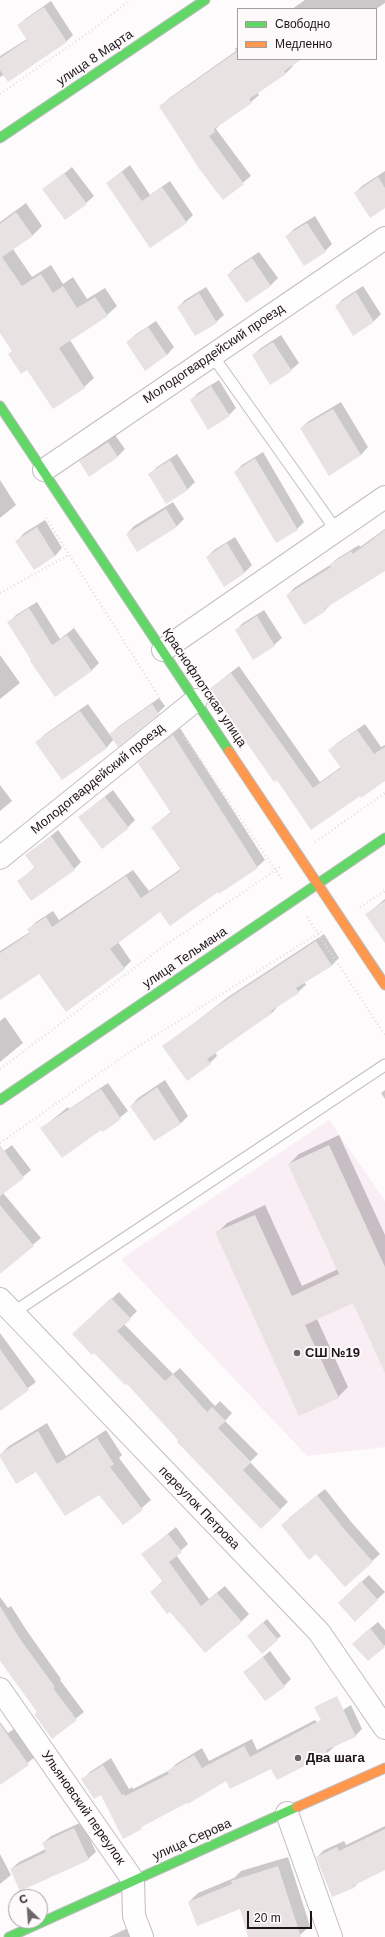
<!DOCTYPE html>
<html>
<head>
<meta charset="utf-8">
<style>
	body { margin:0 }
	#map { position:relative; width:385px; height:1937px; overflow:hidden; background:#fdfbfc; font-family:Helvetica,sans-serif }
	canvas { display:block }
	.legend { position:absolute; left:237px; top:8px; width:140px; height:52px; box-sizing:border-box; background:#fefafc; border:1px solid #a49ea1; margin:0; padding:5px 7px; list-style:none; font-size:12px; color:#1d1519 }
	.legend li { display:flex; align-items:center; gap:8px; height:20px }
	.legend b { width:20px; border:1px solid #a49ea1 }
	.north { position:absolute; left:8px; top:1889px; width:40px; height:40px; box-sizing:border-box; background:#fefafc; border:1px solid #a49ea1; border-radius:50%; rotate:335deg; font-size:11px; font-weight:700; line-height:16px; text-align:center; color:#1d1519 }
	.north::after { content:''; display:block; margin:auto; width:14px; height:18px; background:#6b6668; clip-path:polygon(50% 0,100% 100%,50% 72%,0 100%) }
	.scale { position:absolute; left:247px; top:1911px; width:65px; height:18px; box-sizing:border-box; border:2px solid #1d1519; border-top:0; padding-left:5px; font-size:12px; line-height:14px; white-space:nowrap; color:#1d1519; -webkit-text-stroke:3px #fefafc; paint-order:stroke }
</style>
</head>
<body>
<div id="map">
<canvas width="385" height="1937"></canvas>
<ul class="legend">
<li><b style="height:5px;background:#63d668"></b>Свободно</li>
<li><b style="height:5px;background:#ff974d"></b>Медленно</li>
</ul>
<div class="north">С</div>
<div class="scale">20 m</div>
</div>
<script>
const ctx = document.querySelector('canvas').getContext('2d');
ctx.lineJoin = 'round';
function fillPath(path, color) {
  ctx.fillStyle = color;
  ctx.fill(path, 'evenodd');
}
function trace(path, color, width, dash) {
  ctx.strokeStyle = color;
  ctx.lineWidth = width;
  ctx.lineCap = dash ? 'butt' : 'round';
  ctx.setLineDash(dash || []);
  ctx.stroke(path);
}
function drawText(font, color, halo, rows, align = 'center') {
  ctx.font = font + ' Helvetica,sans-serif';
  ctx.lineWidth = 4;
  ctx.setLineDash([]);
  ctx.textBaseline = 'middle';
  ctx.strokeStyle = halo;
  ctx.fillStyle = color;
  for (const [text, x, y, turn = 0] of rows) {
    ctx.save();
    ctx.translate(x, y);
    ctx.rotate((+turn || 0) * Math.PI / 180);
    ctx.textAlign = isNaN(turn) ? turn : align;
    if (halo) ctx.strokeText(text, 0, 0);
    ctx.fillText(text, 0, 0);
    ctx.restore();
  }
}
fillPath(new Path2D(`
	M329 1120 385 1201V1447L307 1456 121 1259Z`), '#f9eef4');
fillPath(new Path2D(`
	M305 0H385V3L376 9H292Z
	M51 1 73 35 66 42 0 77V56L27 39 18 26 25 19Z
	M238 46V59H300L292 64 293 66 286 73 257 92 259 95 251 102 221 123 216 129 251 176 223 199 160 107 168 99 236 51 235 49Z
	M130 165 150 195 170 181 193 215 186 222 151 247 107 183Z
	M72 167 94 196 86 203 44 190Z
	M385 171V207L355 193 362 186Z
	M26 203 42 226 32 236 13 249 32 277 51 265 63 284 73 277 87 299 105 288 117 306 107 315 70 340 94 378 84 387 27 368 13 351 0 331V222Z
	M315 216 332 244 325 251 287 236 294 229Z
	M259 252 278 278 270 286 228 275 235 268Z
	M363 286 381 314 374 321 353 334 336 306 343 299Z
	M206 287 224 315 216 322 178 307 185 300Z
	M156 321 174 347 167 355 128 342 135 335Z
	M281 335 299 363 291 370 253 355 261 348Z
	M219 380 236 408 229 415 191 400 198 393Z
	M341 402 368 447 361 455 329 474 301 428 309 421Z
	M115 435 125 449 117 457 80 461 88 454Z
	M263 452 304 522 297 529 235 472 242 465Z
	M177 454 195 482 188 489 167 502 150 474 157 467Z
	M0 480 16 505 0 518Z
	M173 502 184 519 177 526 127 534 134 526Z
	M45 520 62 548 55 556 17 541 24 533Z
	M385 529V568L332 603 325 610 287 596 294 588 330 565 338 558 359 545 360 547Z
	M235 537 252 565 245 572 224 586 207 557 214 550Z
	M37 602 60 639 74 628 99 663 92 670 55 695 9 622 16 615Z
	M264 610 282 638 274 645 236 630 243 623Z
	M0 655 20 683 0 699Z
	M239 666 320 782 341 767 330 750 337 743 365 724 381 747 385 745V780L360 794 311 829 277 778 210 689Z
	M159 698 165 706 158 713 114 739 107 747 63 779 37 743 44 735 88 704 110 735 118 727Z
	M180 728 265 860 257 867 218 890 160 911 118 942 131 961 124 968 39 972 0 998V951L30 932 28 930 36 922 53 911 59 920 133 870 149 891 182 868 152 827 171 812 139 763Z
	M0 785 12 801 0 811Z
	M113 790 135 820 128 827 79 817Z
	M58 830 81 862 74 869 18 882 35 867 27 855Z
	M385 899V941L367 914Z
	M324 934 339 958 332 965 304 982 306 985 298 992 279 1005 272 1013 215 1052 217 1056 210 1063 163 1047 228 997Z
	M5 1017 23 1043 0 1062V1021Z
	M165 1080 188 1116 181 1123 154 1140 131 1106 138 1098Z
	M108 1083 128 1111 103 1131 101 1129 42 1128 68 1107 69 1109Z
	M385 1090V1099L381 1093Z
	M339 1135 385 1235V1371L353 1302 317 1319 348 1387 338 1397 217 1233 227 1223 265 1205 302 1286 338 1269 289 1164 299 1154Z
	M12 1145 31 1170 3 1193 41 1238 4 1269 0 1264V1196L2 1194 0 1191V1154Z
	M119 1292 137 1311 124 1324 173 1374 180 1368 215 1406 220 1401 232 1413 225 1421 258 1454 250 1462 288 1502 261 1528 180 1440 81 1327Z
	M0 1333 36 1382 0 1409Z
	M47 1423 66 1456 106 1430 122 1455 119 1458 151 1500 123 1524 99 1493 0 1455 9 1446Z
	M325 1489 352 1523 380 1554 345 1585 289 1518Z
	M176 1527 188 1544 176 1555 209 1599 225 1586 249 1614 241 1622 170 1611 151 1592 163 1581 143 1554Z
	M369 1575 385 1592 355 1620 346 1596Z
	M0 1597 8 1608 11 1606 27 1631 61 1679 60 1680 84 1712 52 1737 38 1712 0 1659Z
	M267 1619 281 1636 277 1639 251 1633Z
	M378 1622 385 1630V1645L368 1660 361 1636Z
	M270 1651 291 1679 284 1686 245 1672Z
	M351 1705 362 1729 355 1736 335 1746 327 1753 226 1780 123 1837 101 1794 83 1779 90 1772 111 1758 129 1789 132 1787 133 1789 170 1770 176 1764 202 1748 209 1761 252 1739 257 1750 315 1720 319 1725Z
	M0 1722 8 1733 14 1729 34 1758 0 1783Z
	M82 1822 96 1852 88 1859 11 1869 19 1862 46 1849 43 1843 51 1836Z
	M385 1826V1869L359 1882 354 1887 332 1896 317 1857 324 1850 344 1841 346 1845Z
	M0 1854 11 1875 0 1884Z
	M288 1857 310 1926 300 1935 295 1937H249L240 1908 189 1902 198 1893 234 1878 241 1871Z
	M134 1925 140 1937H109Z`), '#0003');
fillPath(new Path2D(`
	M44 7 67 42 8 82 0 70V58L27 40 17 25Z
	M238 51V59H302L284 71 286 74 249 99 252 103 214 129 215 132 209 136 244 184 223 200 200 170 159 106Z
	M122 172 142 201 162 187 187 223 150 248 106 183Z
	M64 173 87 204 65 220 42 189Z
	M378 177 385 188V208L370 218 354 193Z
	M16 212 33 236 2 257 22 286 41 274 53 293 63 286 77 308 95 297 108 316 59 348 85 388 53 409 27 370 21 374 8 354 12 351 0 333V224Z
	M307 223 326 252 304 266 285 236Z
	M252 258 271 286 246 303 227 275Z
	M356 292 374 322 353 336 335 306Z
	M199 293 217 323 195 336 177 307Z
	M148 327 167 355 145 371 126 342Z
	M273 342 292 371 270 385 252 355Z
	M211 386 230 416 208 430 190 400Z
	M333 409 361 455 329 476 300 428Z
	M108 442 118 457 89 477 79 461Z
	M255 458 298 530 276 543 234 472Z
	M170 460 188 490 166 504 148 474Z
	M166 509 177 527 137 552 126 534Z
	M37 527 55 556 34 570 15 541Z
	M385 530V571L324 609 326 611 304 625 286 595 331 567 329 565 351 551 353 554Z
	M227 543 245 573 224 587 206 557Z
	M29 608 52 645 67 635 92 671 55 697 30 661 31 660 7 622Z
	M257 616 275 646 253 660 235 630Z
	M231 673 313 788 341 768 328 750 357 730 374 754 385 747V781L361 798 360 796 311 830 277 780 274 782 209 689Z
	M152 704 159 714 118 747 109 734Z
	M80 711 107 748 62 780 35 742Z
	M173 735 258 868 219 894 218 892 170 926 160 912 110 949 125 969 66 1012 39 974 0 1000V953L30 933 27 929 46 917 52 927 126 876 141 898 181 870 151 827 171 813 138 763Z
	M105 797 129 828 102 849 78 817Z
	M51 836 75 870 31 901 17 881 35 868 25 855Z
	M385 901V943L365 914Z
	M316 941 332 966 296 988 299 993 271 1011 272 1013 207 1059 211 1064 187 1081 162 1046 220 1004Z
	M157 1087 181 1124 154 1141 130 1106Z
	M101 1089 121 1119 103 1132 101 1130 62 1158 40 1128Z
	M0 1145 24 1178 0 1196Z
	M329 1145 385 1267V1373L353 1303 305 1325 339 1398 299 1416 215 1232 255 1215 292 1296 339 1274 288 1164Z
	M0 1205 34 1246 0 1274Z
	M111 1298 131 1319 117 1331 165 1381 173 1374 207 1412 212 1407 226 1421 218 1428 251 1462 243 1470 281 1510 261 1529 177 1442 178 1440 127 1384 125 1385 94 1353 92 1355 72 1334Z
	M0 1349 29 1390 0 1411Z
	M38 1431 57 1464 97 1438 114 1464 110 1467 143 1510 123 1525 99 1495 65 1516 36 1472 16 1484 0 1457V1454Z
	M317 1495 345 1530 373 1562 345 1587 316 1554 309 1560 281 1525Z
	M168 1534 182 1552 169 1562 201 1606 217 1593 242 1622 205 1653 170 1612 167 1614 150 1592 163 1582 141 1554Z
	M361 1581 378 1600 355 1622 338 1603Z
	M0 1606 20 1639 55 1687 53 1688 77 1720 52 1739 34 1714 37 1712 0 1661Z
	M263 1622 278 1640 262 1654 247 1636Z
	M370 1628 385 1647 368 1661 352 1644Z
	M263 1657 285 1687 265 1701 243 1672Z
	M337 1696 356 1737 326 1750 328 1754 277 1780 271 1769 230 1789 226 1781 188 1804 187 1803 141 1827 142 1829 123 1839 101 1795 94 1799 81 1779 103 1765 122 1795 124 1794 125 1796 169 1774 167 1771 194 1755 202 1768 244 1746 250 1757 321 1720 314 1707Z
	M0 1724 29 1765 0 1785Z
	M74 1828 89 1860 20 1891 10 1869 46 1852 42 1843Z
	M385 1829V1870L353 1886 354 1888 332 1897 316 1857 337 1847 339 1851Z
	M278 1866 301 1937H248L240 1909 197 1926 188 1902 232 1884 231 1881Z`), '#e8e2e3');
const lane = new Path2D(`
	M212 355 336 530
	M14 1312 385 1065`);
const street = new Path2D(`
	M44 470 385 238
	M163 650 385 497
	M0 858 196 700
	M0 1299 319 1632 385 1728
	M0 1689 133 1880 134 1916 142 1937
	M287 1813 331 1937`);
const fast = new Path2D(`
	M0 138 205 0
	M0 406 229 751
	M0 1100 385 838
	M9 1937 297 1807`);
const slow = new Path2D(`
	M229 751 385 985
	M297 1807 385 1768`);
trace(lane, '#c2bdc0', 13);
trace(street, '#c2bdc0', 24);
trace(fast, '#c2bdc0', 11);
trace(slow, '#c2bdc0', 11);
trace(new Path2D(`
	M0 94 92 30 130 0
	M46 518 161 700
	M0 593 69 555
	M184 736 283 881
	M315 842 385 793
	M360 907 385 891
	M307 917 385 1035
	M0 1069 154 953 280 867
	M0 1143 131 1051 324 930`), '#e1e0e0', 2.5, [1, 3]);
trace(lane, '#fffeff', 11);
trace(street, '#fffeff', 22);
trace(fast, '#63d668', 9);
trace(slow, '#ff974d', 9);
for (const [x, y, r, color] of [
	[297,1353,4,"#6b6668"],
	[298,1758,4,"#6b6668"]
]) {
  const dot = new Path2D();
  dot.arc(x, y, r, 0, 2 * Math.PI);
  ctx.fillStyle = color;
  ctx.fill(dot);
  trace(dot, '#fefafc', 1.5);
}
drawText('13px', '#1d1519', '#fefafc', [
	["улица 8 Марта",95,58,-34],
	["Молодогвардейский проезд",214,354,-34],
	["Краснофлотская улица",204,688,56],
	["Молодогвардейский проезд",98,779,-39],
	["улица Тельмана",185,958,-34],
	["переулок Петрова",199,1508,46],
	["Ульяновский переулок",83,1808,55],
	["улица Серова",192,1840,-24]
]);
drawText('bold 13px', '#1d1519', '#fefafc', [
	["СШ №19",305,1353],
	["Два шага",306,1758]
], 'left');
</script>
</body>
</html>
